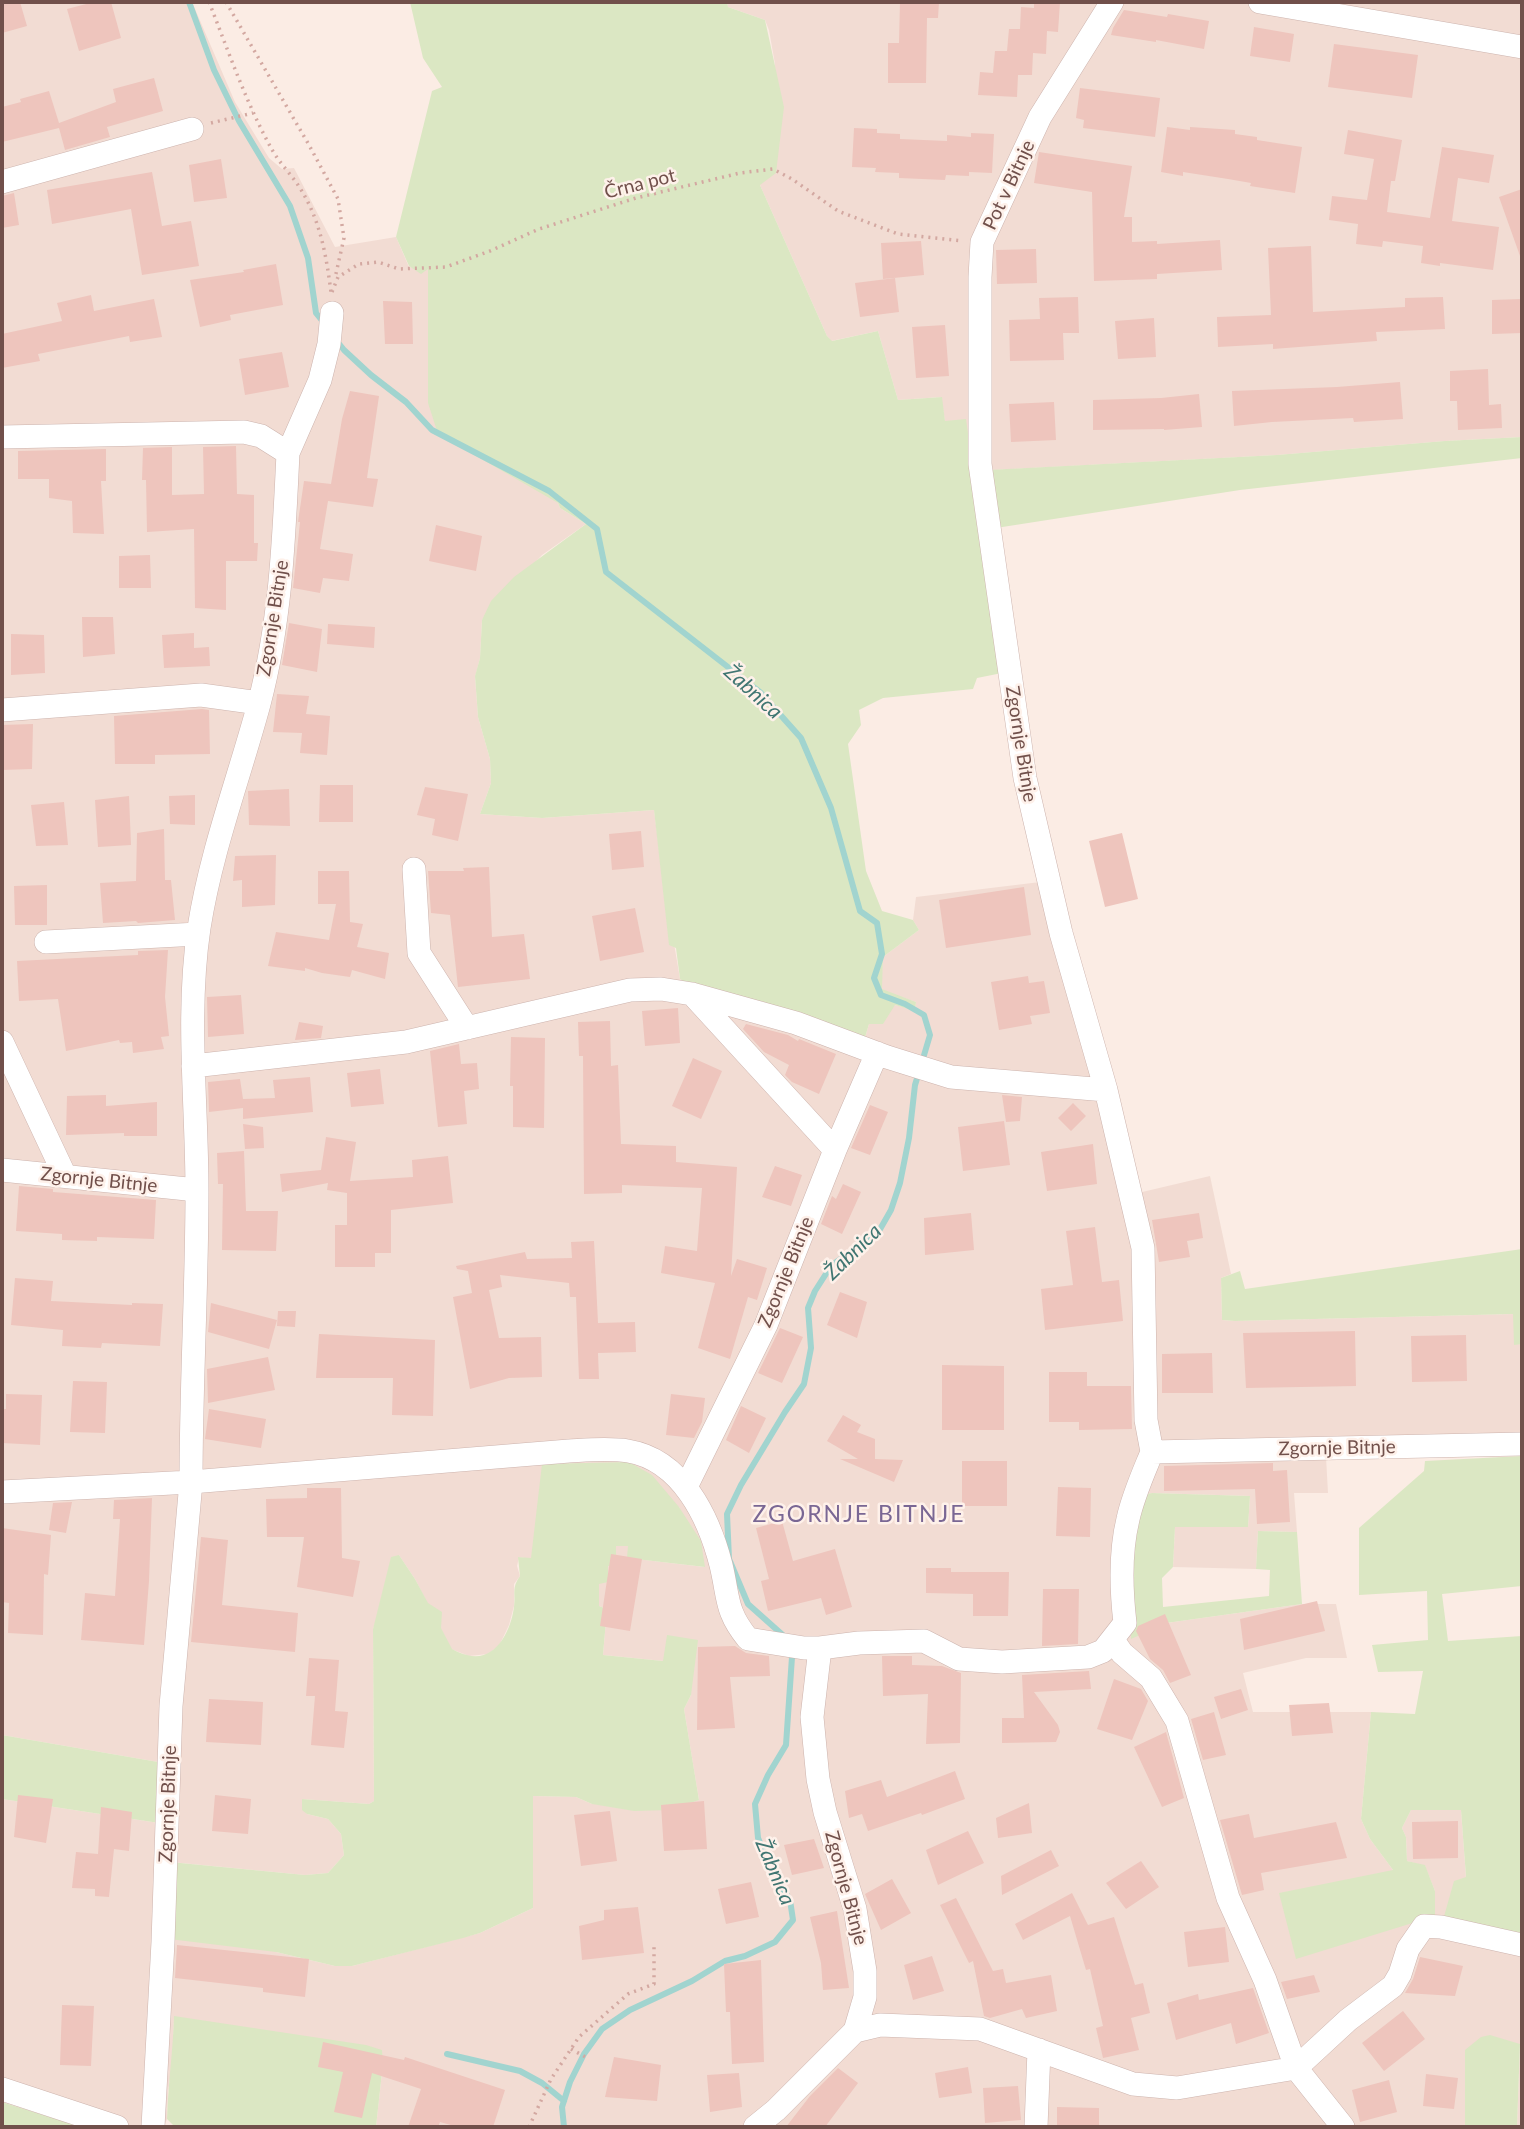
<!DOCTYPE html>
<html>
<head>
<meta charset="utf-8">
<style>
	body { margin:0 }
	#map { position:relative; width:1524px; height:2129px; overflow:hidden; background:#fbece4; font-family:Lato,sans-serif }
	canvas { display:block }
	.frame { position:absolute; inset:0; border:4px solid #71504b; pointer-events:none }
</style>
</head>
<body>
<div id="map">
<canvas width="1524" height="2129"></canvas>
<div class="frame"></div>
</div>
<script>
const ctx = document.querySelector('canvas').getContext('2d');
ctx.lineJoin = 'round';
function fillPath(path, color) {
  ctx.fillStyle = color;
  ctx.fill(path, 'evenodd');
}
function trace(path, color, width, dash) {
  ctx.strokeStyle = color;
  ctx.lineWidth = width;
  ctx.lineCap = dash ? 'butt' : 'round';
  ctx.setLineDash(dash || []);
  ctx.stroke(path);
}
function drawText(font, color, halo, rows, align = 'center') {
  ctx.font = font + ' Lato,sans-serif';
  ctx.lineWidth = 5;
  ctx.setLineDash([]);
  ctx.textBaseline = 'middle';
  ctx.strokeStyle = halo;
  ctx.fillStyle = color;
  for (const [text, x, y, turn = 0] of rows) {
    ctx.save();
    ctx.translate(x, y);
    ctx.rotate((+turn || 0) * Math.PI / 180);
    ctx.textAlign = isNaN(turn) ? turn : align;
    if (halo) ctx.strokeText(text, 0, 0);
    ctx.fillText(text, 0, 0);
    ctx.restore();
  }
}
fillPath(new Path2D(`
	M2 2H192L235 102 269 158 282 169 294 168 335 247 396 237 409 267 428 268V403L558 503 560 508 586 524 542 555 482 620 480 658 475 677 478 717 490 759 491 783 480 814 542 818 654 810 662 872 680 979 864 1041 869 1024 895 1005 915 1010 916 1002 881 990 883 957 919 930 913 920 916 897 1057 880 1138 1193 1210 1176 1231 1274 1221 1278 1222 1320 1235 1321 1514 1314V1344H1522V1435L1325 1439 1328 1493H1294L1297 1532 1258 1531 1256 1569 1173 1567 1175 1527H1248L1250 1496 1152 1493 1142 1495 1136 1515 1166 1623 1302 1604H1336L1347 1658H1306L1243 1673 1253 1712H1371L1361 1819 1370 1839 1393 1870 1419 1921 1435 1922V1891L1425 1866 1407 1861 1406 1837 1402 1828 1411 1810H1461L1466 1878 1522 1938V2127H1517L1520 2044 1466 2108 1465 2127H376L383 2063 174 2017 173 2058 168 2092 167 2119 164 2127H82L2 2102V1799L159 1823 164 1763 2 1735ZM679 1507 704 1567 628 1558V1546H616L608 1566 599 1583V1606L607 1609 603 1655 663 1661 691 1695 684 1709 699 1800 592 1804 576 1797 533 1796V1908L480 1933 352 1966H335L276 1952 171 1862 305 1875 328 1873 344 1855 341 1834 328 1819 307 1814 302 1799 369 1804 374 1801 373 1629 399 1555 415 1579 451 1649 469 1656 488 1654 499 1646 509 1625 514 1606V1584L520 1576 517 1566 519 1557 531 1559Z
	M727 2H1522V437L1445 441 1277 455 974 471 945 421 941 397 898 400 878 331 831 341 827 336 760 185 775 64 769 30 765 20 728 7Z`), '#f2dcd3');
fillPath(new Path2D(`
	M410 2H727L728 7 765 20 784 107 776 173 760 185 827 336 832 341 878 331 898 400 942 397 945 421 966 419 1002 673 977 678 973 689 883 698 859 710 861 725 848 744 866 871 882 911 913 920 919 930 883 957 882 989 916 1002 915 1011 895 1005 883 1024H869L864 1041 687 984 680 979 676 948 669 945 654 810 542 818 480 814 491 783 490 759 478 717 475 676 480 658 482 620 491 601 514 577 586 524 560 508 558 503 438 434 428 403V269L421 274 409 266 396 237 432 91 442 87 423 58Z
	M1522 437V458L1240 490 996 528 988 470 1277 455 1445 441Z
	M1522 1249V1344L1514 1345 1513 1314 1235 1321 1222 1320 1221 1278 1240 1271 1245 1289Z
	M1522 1456V1586L1442 1594 1448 1641 1522 1636V1938L1443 1920 1454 1881 1466 1877 1461 1810H1411L1402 1828 1406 1837 1407 1861 1425 1865 1435 1891V1922L1419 1921 1296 1959 1279 1893 1393 1870 1370 1839 1361 1819 1371 1712 1415 1714 1423 1671 1378 1672 1372 1645 1428 1640 1427 1591 1359 1595V1528L1424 1471 1425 1461Z
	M629 1462 652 1475 679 1507 701 1541 705 1567 627 1558 628 1546H616V1566H608V1582L599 1584V1606L607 1609 603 1655 663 1661 667 1635 698 1640 691 1695 684 1709 699 1800 669 1810 634 1811 592 1804 576 1797 533 1796V1908L480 1933 463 1938 352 1966H335L276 1952 169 1939 170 1862 305 1875 328 1873 344 1855 341 1834 328 1819 307 1814 302 1810V1799L369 1804 374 1801 373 1629 391 1557 399 1555 415 1579 428 1603 442 1612 441 1628 452 1649C456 1651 462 1654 467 1655 495 1663 511 1631 514 1607 516 1593 511 1589 520 1576L518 1557 531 1558 542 1464Z
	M1152 1493 1250 1496 1248 1527H1175L1173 1567 1162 1578 1163 1607 1269 1596 1270 1570 1256 1569 1258 1531 1297 1532 1302 1604 1166 1623 1131 1639 1129 1566 1142 1495Z
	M2 1735 164 1763 159 1823 2 1799Z
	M174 2016 366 2045 382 2050 383 2063 376 2127H175L167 2119C168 2084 173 2051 174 2016Z
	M1490 2035 1520 2044 1517 2127H1465V2050L1481 2037Z
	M2 2102 82 2127H2Z`), '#dbe7c3');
trace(new Path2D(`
	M189 2 214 70 239 121 290 206 308 258 316 313 324 323
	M336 340 344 350 371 375 406 402 432 430 549 491 597 529 606 572 760 692 801 738 831 808 860 911 877 923 882 954 874 978 881 995 905 1004 924 1015 930 1035 922 1062
	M785 1637 748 1604 729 1559 727 1514 741 1485 785 1412 804 1384 811 1348 808 1308 815 1291 831 1266 879 1231 891 1210 900 1183 909 1138 915 1085 919 1072
	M447 2054 520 2071 542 2083 564 2101
	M564 2127 562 2107 570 2082 584 2054 602 2029 630 2010 692 1981 725 1961 745 1956 775 1942 793 1920 790 1900 775 1877 758 1838 755 1804 768 1775 786 1745 792 1657 789 1650`), '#a1d4cf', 6);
fillPath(new Path2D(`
	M2 2H20L27 26 2 33Z
	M94 2H111L121 38 79 51 67 9Z
	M900 2H939L938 18H927L926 83H888V43H899Z
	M1034 2H1060L1058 32 1047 31 1046 54 1033 53 1032 75H1018L1017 97 978 95 980 72 993 73 995 51H1007L1009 29H1020L1021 7 1034 8Z
	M1124 10 1167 17 1168 14 1209 21 1204 49 1156 40V42L1111 35 1113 28Z
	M1254 27 1294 34 1290 62 1250 56Z
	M1334 44 1418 55 1412 98 1328 87Z
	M154 78 163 111 107 127 110 137 65 150 59 128 2 142V107L21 102 20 99 49 91 59 123 116 102 113 89Z
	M1080 88 1160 98 1155 137 1083 128 1084 120 1076 118Z
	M1167 127 1190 130V127L1235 130V134L1257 137V140L1302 147 1295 193 1250 186 1251 183 1228 179 1183 172V176L1161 172Z
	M854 128 877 129V133L900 134V139L947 141V135L971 137V133L994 134 992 173 969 172V176L946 175 945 180 899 178V173L875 172 876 168 852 167Z
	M1348 130 1402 140 1395 181H1391L1387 212 1430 218 1442 147 1494 155 1489 183 1458 178 1452 221 1499 227 1493 270 1440 263V266L1421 263 1423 246 1383 241 1382 247 1356 244 1358 224 1329 220 1332 196 1367 200 1374 159 1344 154Z
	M1039 152 1132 166 1124 217H1132V242L1157 241V244L1220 240 1222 270 1157 274V279L1094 281 1092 192 1034 183Z
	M221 159 227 198 194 202 189 165Z
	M152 172 162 226 191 221 199 266 142 275 131 209 52 224 47 190Z
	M1522 189V255L1520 256 1499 197Z
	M14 193 19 225 2 228V196Z
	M921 241 924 275 883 279 881 243Z
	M1311 246 1313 312 1405 307V298L1443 297 1445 329 1376 332 1377 341 1273 349V344L1218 347 1217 317 1271 315 1268 248Z
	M1036 249 1037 283 997 284 996 250Z
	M276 264 283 305 230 315 231 320 200 327 190 280 244 272 243 270Z
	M895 278 899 312 860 317 855 283Z
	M91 295 94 311 154 299 162 337 130 342 129 336 38 354 40 361 2 368V334L62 321 57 303Z
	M1078 297 1079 333H1063L1064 360 1010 361 1009 320 1040 319 1039 298Z
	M1522 299V333L1492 334V300Z
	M383 301 412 302 413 344H385Z
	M1154 318 1156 357 1118 359 1115 321Z
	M945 325 949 376 916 378 912 327Z
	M282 352 289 387 245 395 239 359Z
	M1488 369 1489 405 1501 404 1502 428 1458 430 1457 401H1450V371Z
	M1400 382 1403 419 1354 422 1353 418 1272 422 1234 426 1232 391 1337 387Z
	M350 391 379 396 367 478 378 479 373 507 328 501 320 549 353 554 349 581 323 578 320 593 293 588 300 522H298L299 515 304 481 331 484 342 419Z
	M1199 394 1202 427 1164 430V429L1093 430V400L1161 398Z
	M1054 402 1056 440 1011 442 1009 404Z
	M236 446 237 494 254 495V543H258L257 561H226V610L195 608 194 529 147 532 146 480H142L143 448 172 447V495L204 494 203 447Z
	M106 449V481H101L104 534 73 533 72 501 49 498V479H18V451Z
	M436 525 482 536 476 571 429 561Z
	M150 555 151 588H119V556Z
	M82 617H113L115 654 83 657Z
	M289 623 322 629 317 672 282 665Z
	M328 624 375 627 374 648 327 644Z
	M194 633V648L209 647 210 666 164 668 162 635Z
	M11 634 44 635 45 673 11 675Z
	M277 694 309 696 306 714 330 716 327 755 300 753 302 733 273 732Z
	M202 709 209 710 210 754 155 755V764H115L114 716Z
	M33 724 32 769 2 770V725Z
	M320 785H353V822H319Z
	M425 787 468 794 458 841 432 835 435 819 417 815Z
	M289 789 290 826 249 825 248 791Z
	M195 795V825L170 824 169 796Z
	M129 796 131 845 98 847 95 800Z
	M64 802 68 845 36 846 31 805Z
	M164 829 165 880H171L175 920 138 923 136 921 103 923 100 883 136 881 137 833Z
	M641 831 644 867 612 870 609 834Z
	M1122 833 1138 899 1105 907 1089 841Z
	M276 855 275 905 242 907V880L233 881 235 856Z
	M489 867 492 937 524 934 530 979 458 987 450 915 431 913 428 871H464L463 868Z
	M318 871H349L350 922 363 924 357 947 389 953 385 979 352 970 350 977 322 973 305 968V971L268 966 276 932 329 940 336 904H318Z
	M47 885V925H15L14 886Z
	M1024 887 1031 935 946 948 939 900Z
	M635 908 644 952 600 961 592 916Z
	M168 950 165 997 169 1036 161 1037 164 1049 133 1053 132 1042 120 1043 119 1040 66 1051 58 999 19 1001 17 961 138 955V951Z
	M1028 976 1029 983 1044 981 1050 1013 1030 1016 1032 1024 999 1030 991 982Z
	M241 995 244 1034 208 1037 207 997Z
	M678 1008 680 1043 645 1046 642 1011Z
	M610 1021 611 1066 618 1065 621 1144 676 1146V1162L737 1167 731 1276 737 1259 767 1268 757 1300 748 1297 730 1359 698 1348 715 1283 661 1273 665 1246 697 1251 702 1188 622 1185V1193L584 1194 583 1056H579L578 1022Z
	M299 1022 323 1026 321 1038 295 1040Z
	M746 1024 788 1035 798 1041 799 1039 836 1054 819 1094 792 1082 785 1075 789 1065 764 1052 743 1029Z
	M511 1037 545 1038 544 1128 513 1127V1086H510Z
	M459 1044 461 1064 477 1063 479 1089 464 1091 467 1124 438 1127 430 1051Z
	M693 1058 722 1071 701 1119 672 1106Z
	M380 1069 384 1104 351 1107 347 1073Z
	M310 1077 313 1112 243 1119V1108L209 1112 208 1082 240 1079 243 1099 275 1098 273 1080Z
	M106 1095V1106L157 1102V1136H124V1133L66 1135 67 1096Z
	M1002 1095 1022 1097 1020 1121 1006 1122Z
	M1073 1103 1086 1116 1071 1131 1058 1118Z
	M870 1105 888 1112 870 1155 851 1148Z
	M1004 1121 1010 1165 963 1171 958 1127Z
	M243 1124 263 1127 264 1148 245 1149Z
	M326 1137 356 1142 350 1181 413 1177 412 1160 448 1156 453 1203 391 1210V1253H375V1267H335V1225H347V1193L327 1190 328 1183 282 1192 280 1174 321 1170Z
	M1093 1144 1097 1184 1047 1191 1041 1152Z
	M244 1151 246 1211H278L276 1251 222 1250 223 1184H218L217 1153Z
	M775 1166 802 1175 791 1206 762 1197Z
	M843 1184 861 1192 842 1234 821 1224 832 1196 836 1199Z
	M19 1186 53 1189V1192L156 1200 154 1239 97 1237V1241L62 1240V1234L16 1231Z
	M971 1213 974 1250 925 1255 924 1218Z
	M1199 1213 1203 1238 1187 1241 1190 1257 1159 1262 1152 1220Z
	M1095 1227 1102 1282 1119 1280 1123 1321 1045 1330 1041 1289 1073 1285 1066 1231Z
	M594 1241 598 1323 635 1322 636 1352 598 1353 599 1379H579L576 1297H570L569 1283 500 1275 502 1287 489 1290 499 1338 541 1337 542 1377 509 1378 470 1389 453 1297 472 1293 468 1271 457 1269 456 1266 525 1252 527 1259 572 1258 571 1242Z
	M15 1278 53 1281 51 1301 132 1305V1303L163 1304 160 1346 102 1343 101 1348 62 1346 63 1330 11 1325Z
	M840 1292 867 1302 857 1338 827 1325Z
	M211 1303 277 1320 269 1349 208 1332Z
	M278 1311H296L295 1327 277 1326Z
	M780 1328 803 1337 782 1383 758 1373Z
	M1355 1331 1356 1386 1246 1388 1243 1333Z
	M319 1334 435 1340 433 1416 392 1415 393 1378H316Z
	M1466 1335 1467 1381 1412 1382 1411 1336Z
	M1212 1353 1213 1393H1162V1354Z
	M268 1357 275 1390 208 1403 207 1369Z
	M942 1365 1004 1366V1430H942Z
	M1049 1372H1087V1386H1131L1132 1429 1079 1430V1422H1049Z
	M73 1381 107 1382 105 1433 70 1432Z
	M6 1394 42 1395 40 1445 2 1443V1409H6Z
	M671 1394 705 1398 702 1422 694 1438 666 1435Z
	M741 1406 766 1418 749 1453 726 1440Z
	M209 1409 266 1419 261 1448 205 1439Z
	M843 1415 861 1425 857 1432 875 1439V1459L903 1460 894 1482 840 1459H858L827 1441Z
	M962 1461H1007V1506H962Z
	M1273 1463V1471L1287 1470 1290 1522 1257 1524 1255 1489 1164 1491V1466Z
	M1058 1487 1091 1488 1090 1537 1056 1536Z
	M307 1488H341L342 1558 360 1561 353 1597 297 1587 304 1537H267L266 1499 307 1498Z
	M152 1498 149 1581 144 1645 81 1640 85 1593 115 1596 120 1519H113L114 1500Z
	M72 1502 66 1533 49 1530 53 1503Z
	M782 1521 793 1561 835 1549 852 1607 826 1615 821 1598 768 1611 761 1581 769 1579 756 1528Z
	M2 1528 51 1535 48 1575 44 1574 43 1635 8 1633 9 1603 2 1602Z
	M201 1537 228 1540 222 1605 298 1613 295 1652 191 1642Z
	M611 1554 642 1559 630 1631 600 1626Z
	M926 1568H951V1572H1009L1008 1616H973V1594L926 1593Z
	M1043 1589H1079L1078 1644 1042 1646Z
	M1317 1601 1325 1631 1244 1650 1240 1619Z
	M1165 1614 1191 1675 1170 1683 1163 1670 1150 1659 1136 1631 1138 1626Z
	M735 1646 746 1653 769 1656 770 1676 730 1677 735 1728 697 1730 698 1647Z
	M882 1656H912V1665L942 1666 961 1673 960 1743 926 1744 928 1694 883 1696Z
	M309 1658 339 1660 335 1711 348 1712 344 1748 311 1745 315 1696H306Z
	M1089 1671 1091 1689 1034 1692 1058 1725 1060 1732 1056 1742 1002 1743V1718H1024L1022 1675Z
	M1114 1679 1141 1689 1148 1701 1132 1740 1097 1729Z
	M1241 1689 1248 1710 1221 1719 1214 1697Z
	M209 1699 263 1702 261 1745 206 1742Z
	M1329 1703 1333 1733 1292 1736 1289 1705Z
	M1214 1712 1226 1755 1203 1760 1191 1719Z
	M1166 1732 1184 1798 1162 1807 1134 1747Z
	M955 1771 965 1799 922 1815 921 1813 868 1831 862 1814 849 1818 845 1791 881 1780 887 1797Z
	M18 1795 53 1799 46 1843 14 1837Z
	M215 1795 251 1799 248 1834 212 1831Z
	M704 1801 707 1849 664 1851 661 1805Z
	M1029 1803 1032 1833 998 1838 996 1818Z
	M101 1807 132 1812 129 1851 114 1849 109 1897 95 1896V1889L72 1888 76 1852 98 1854Z
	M610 1811 617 1861 581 1866 574 1815Z
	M1249 1814 1254 1838 1336 1822 1347 1858 1261 1873 1264 1890 1242 1895 1220 1820Z
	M1458 1821V1858L1413 1859 1412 1822Z
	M968 1831 984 1863 938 1885 926 1850Z
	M814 1839 824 1868 792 1875 784 1845Z
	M1051 1850 1059 1866 1002 1895 1001 1876Z
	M1141 1861 1159 1887 1126 1909 1106 1883Z
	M892 1879 911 1913 881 1930 865 1894Z
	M751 1882 759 1917 726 1924 718 1889Z
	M1072 1893 1088 1925 1114 1917 1135 1985 1143 1983 1150 2013 1131 2018 1139 2050 1103 2058 1096 2028 1103 2026 1090 1969 1086 1970 1070 1916 1023 1940 1015 1924Z
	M956 1898 993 1971 1003 1969 1006 1983 1051 1975 1057 2011 1026 2018 1022 2009 990 2018 984 2016 973 1961 969 1963 940 1905Z
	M638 1907 644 1953 582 1960 579 1926 604 1920V1910Z
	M837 1911 849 1988 823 1990 821 1963 810 1917Z
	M1225 1927 1229 1962 1188 1967 1184 1932Z
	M177 1945 309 1959 305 1997 263 1992V1988L175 1978Z
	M932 1956 944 1991 913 2000 904 1965Z
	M1420 1957 1463 1966 1455 1996 1405 1993 1413 1979Z
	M761 1960 764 2062 732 2064 730 2012H726L724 1964Z
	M1314 1975 1320 1992 1287 1999 1281 1982Z
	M1253 1988 1269 2033 1236 2044 1231 2023 1176 2040 1167 2003 1198 1994 1199 2000Z
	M62 2005 94 2006 91 2066 60 2065Z
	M1403 2011 1425 2039 1384 2071 1362 2043Z
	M323 2042 404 2060 405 2057 505 2090 493 2127H458L440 2122 438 2127H408L421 2089 372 2073 362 2118 334 2112 343 2072 318 2067Z
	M614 2057 661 2065 657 2101 605 2097Z
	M968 2067 972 2093 939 2098 935 2073Z
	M838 2068 858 2083 825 2127H786L810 2096Z
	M739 2073 742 2107 710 2112 707 2075Z
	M1426 2074 1458 2078 1454 2109 1423 2106Z
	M1389 2080 1397 2112 1360 2122 1352 2090Z
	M1018 2086 1021 2120 985 2123 983 2088Z
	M1057 2107 1099 2108V2127H1057Z`), '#eec5bd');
const minor = new Path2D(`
	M1112 2 1040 117 982 242 980 277V464L1025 778 1061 933 1106 1090 1143 1248 1146 1420 1152 1452
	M1260 2 1522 47
	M2 182 192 129
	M2 437 244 432 261 436 288 453C284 537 281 621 259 704 239 778 211 851 199 928 186 1015 197 1104 197 1191 197 1288 191 1385 191 1482L569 1451C588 1450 609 1448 628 1451 682 1460 709 1518 721 1565 729 1598 725 1611 748 1639L804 1648H820L859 1643 924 1641 959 1659 1002 1662 1088 1657 1103 1651 1125 1623C1121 1589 1120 1552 1128 1519 1133 1496 1143 1474 1152 1452L1522 1444
	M288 453 320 380 329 344 332 313
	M2 710 201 695 259 703
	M414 869 419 953 467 1028
	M46 942 198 934
	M692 994 835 1150
	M2 1042 65 1176
	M193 1066 406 1042 630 990 661 989 692 994 796 1023 887 1057 951 1077 1106 1090
	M2 1170 197 1190
	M686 1487 766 1325 835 1150 877 1053
	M2 1492 191 1482 171 1706 163 1942 153 2127
	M1113 1640 1122 1653 1151 1678 1177 1721 1228 1898 1265 1980 1296 2068 1343 2127
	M855 2031 880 2025 980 2029 1133 2084 1177 2088 1296 2068 1348 2020 1393 1986 1400 1974 1408 1949 1424 1926 1441 1927 1522 1945
	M2 2089 117 2127
	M755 2127 776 2110 855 2031 865 1997V1971L855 1909 825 1812 818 1779 812 1717 820 1648
	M1036 2127 1039 2050`);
trace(minor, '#cdb4ae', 24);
trace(new Path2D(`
	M209 2C228 50 245 100 270 146 277 160 289 172 298 185 320 218 326 254 331 292
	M226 2 309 145 338 199 344 238 335 278
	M211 123 253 113
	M332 292 338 277 359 264 378 262 399 269 446 267 490 251 539 229 636 198 740 173 773 169 792 179 838 211 898 234 963 241
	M571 2049 589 2059
	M529 2127 551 2079 579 2037 628 1994 654 1984V1944`), '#d3a8a1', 3.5, [2, 5]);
trace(minor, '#fff', 23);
drawText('19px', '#71504b', '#fef1ea', [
	["Črna pot",640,184,-14],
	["Pot v Bitnje",1009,185,-65],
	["Zgornje Bitnje",273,618,-81],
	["Zgornje Bitnje",1021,744,81],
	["Zgornje Bitnje",99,1180,6],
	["Zgornje Bitnje",786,1272,-68],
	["Zgornje Bitnje",1337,1448,-1],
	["Zgornje Bitnje",168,1804,-88],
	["Zgornje Bitnje",846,1888,75]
]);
drawText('italic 21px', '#407672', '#fef1ea', [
	["Žabnica",753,692,42],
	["Žabnica",853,1252,-44],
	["Žabnica",775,1872,67]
]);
ctx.letterSpacing = '2px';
drawText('23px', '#7a6794', '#fef1ea', [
	["ZGORNJE BITNJE",859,1515]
]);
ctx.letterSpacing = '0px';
</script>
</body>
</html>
